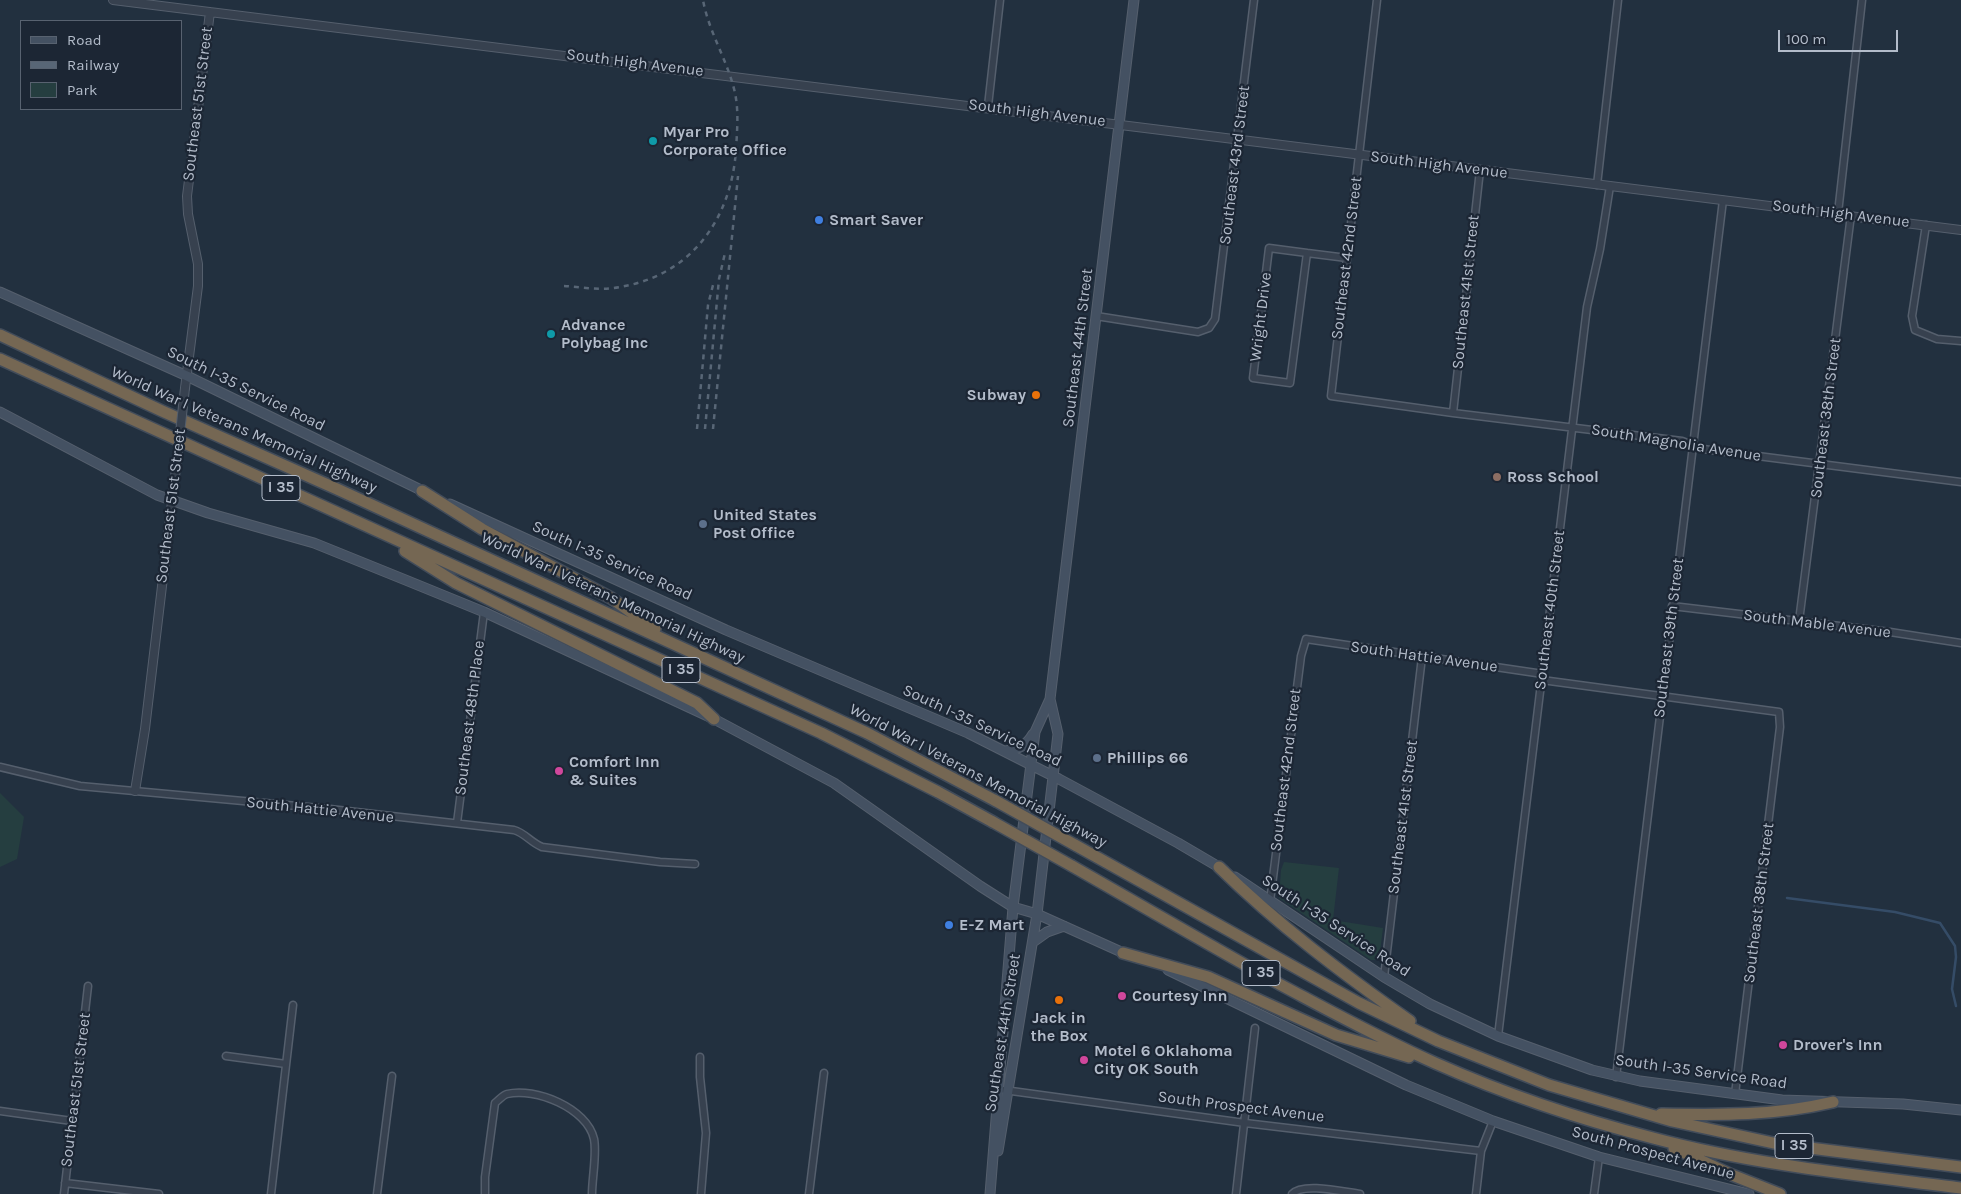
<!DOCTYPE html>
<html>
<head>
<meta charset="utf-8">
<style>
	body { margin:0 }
	#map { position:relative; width:1961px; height:1194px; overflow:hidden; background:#22303f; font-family:Karla,sans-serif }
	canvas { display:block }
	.legend { position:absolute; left:20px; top:20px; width:162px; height:90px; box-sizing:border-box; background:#1c2634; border:1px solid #586270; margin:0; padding:6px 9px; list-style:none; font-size:15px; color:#b3bcca }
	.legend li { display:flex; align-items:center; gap:10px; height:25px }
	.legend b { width:25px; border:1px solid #586270 }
	.scale { position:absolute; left:1778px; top:30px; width:120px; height:22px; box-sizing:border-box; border:2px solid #b3bcca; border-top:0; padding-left:6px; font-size:15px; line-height:18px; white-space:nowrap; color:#b3bcca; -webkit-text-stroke:4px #1c2634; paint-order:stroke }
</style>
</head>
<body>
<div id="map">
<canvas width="1961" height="1194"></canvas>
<ul class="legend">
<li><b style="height:6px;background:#445162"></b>Road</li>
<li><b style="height:6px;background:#586676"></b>Railway</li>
<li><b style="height:14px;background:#253e40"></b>Park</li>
</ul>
<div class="scale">100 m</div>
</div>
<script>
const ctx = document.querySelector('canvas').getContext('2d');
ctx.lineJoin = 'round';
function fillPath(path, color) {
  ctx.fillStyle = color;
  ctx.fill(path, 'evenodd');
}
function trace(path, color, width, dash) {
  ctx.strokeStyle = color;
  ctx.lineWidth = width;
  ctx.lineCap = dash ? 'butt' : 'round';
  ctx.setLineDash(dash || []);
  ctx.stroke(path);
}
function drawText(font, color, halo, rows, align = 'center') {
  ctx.font = font + ' Karla,sans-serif';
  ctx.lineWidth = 4.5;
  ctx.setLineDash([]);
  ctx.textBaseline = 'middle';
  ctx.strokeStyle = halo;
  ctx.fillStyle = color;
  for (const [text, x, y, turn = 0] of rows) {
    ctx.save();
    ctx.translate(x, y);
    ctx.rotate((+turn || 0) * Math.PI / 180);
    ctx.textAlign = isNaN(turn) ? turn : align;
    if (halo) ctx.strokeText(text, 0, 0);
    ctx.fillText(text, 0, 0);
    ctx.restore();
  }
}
fillPath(new Path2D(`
	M0 793 24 817 17 859 0 867Z
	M1284 862 1339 868 1333 920 1383 928 1379 960H1371L1279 898 1281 870Z`), '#253e40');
trace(new Path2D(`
	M1787 898 1895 912 1940 923 1955 946 1956 957 1952 989 1956 1006`), '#354c67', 2.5);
const minor = new Path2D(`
	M1377 0 1331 396 1453 413 1682 441 1703 449 1961 482
	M988 106 1000 0
	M1597 185 1618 0
	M1838 213 1862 0
	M1926 225 1912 316 1915 330 1937 339 1961 341
	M1269 248 1307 253 1290 383 1253 378Z
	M1307 253 1347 258
	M1096 316 1198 332 1209 328 1215 319 1254 0
	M1453 413 1480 170
	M1672 606 1890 632 1961 643
	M1799 621 1851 215
	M1542 680 1779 712 1780 727 1735 1094
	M0 767 80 786 330 809 514 830C525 833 530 842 542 847L660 862 695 864
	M457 823 484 612
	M1270 901 1301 656 1306 639 1543 674
	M1384 977 1422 657
	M1498 1036 1587 307 1600 249 1610 186
	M226 1056 286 1064
	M700 1057V1077L706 1133 701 1194
	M1616 1077 1723 200
	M1004 1090 1245 1123 1481 1151
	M0 1111 72 1121
	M65 1183 159 1194
	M64 1194 88 986
	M271 1194 293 1005
	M377 1194 392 1076
	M485 1194V1177L495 1103C499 1100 503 1095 507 1094 535 1087 587 1108 594 1139 597 1153 592 1179 592 1194
	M809 1194 824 1073
	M1236 1194 1255 1028
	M1292 1194C1303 1182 1344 1192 1360 1194
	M1476 1194 1481 1151 1493 1121
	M1594 1194 1599 1157`);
const tertiary = new Path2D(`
	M113 0C729 74 1345 153 1961 230
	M185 388 198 286V264L188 214 187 196 210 12
	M135 791 145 729 177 460`);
const secondary = new Path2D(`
	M0 292 187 376 427 493
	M0 412 157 495 208 513 314 543 408 581 484 612 714 719 834 783 980 886 1013 907 1037 914 1128 955
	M450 504 726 630 968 733 1059 779 1178 843 1224 870
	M1005 751C1019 749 1026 746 1033 734
	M1235 877 1384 977 1430 1004 1498 1036 1592 1070 1640 1081 1782 1100 1903 1104 1961 1110
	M1033 942 1047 932 1064 926
	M1168 970 1406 1085 1493 1121 1599 1157 1749 1194
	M998 1151 1037 914 1058 734 1050 699
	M990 1194 1013 907 1035 732 1050 699 1134 0`);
const motorway = new Path2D(`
	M0 335 162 411 337 489 867 733 996 801
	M0 359 821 733 938 792 993 822
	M422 491 482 529 611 598 655 629
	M405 551 456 583 697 703 714 719
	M1075 845 1359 1003 1438 1041 1549 1085 1672 1121 1778 1144 1961 1167
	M1072 866C1142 906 1211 946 1281 985 1332 1012 1383 1040 1435 1063 1505 1094 1579 1119 1653 1138 1754 1165 1858 1175 1961 1188
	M1219 867C1278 925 1343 974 1410 1021
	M1123 953 1208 977 1336 1035 1409 1057
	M1661 1114C1722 1115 1773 1116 1833 1102
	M1674 1148 1732 1175 1780 1194`);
trace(minor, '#555f6d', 9);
trace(tertiary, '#555f6d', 10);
trace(secondary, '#555f6d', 11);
trace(motorway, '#424c5a', 14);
trace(minor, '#37414f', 6);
trace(tertiary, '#37414f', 8);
trace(secondary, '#445162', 9);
trace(motorway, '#756753', 11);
trace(new Path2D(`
	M564 286C580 287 597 290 613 288 688 279 731 222 736 150 737 131 739 112 735 93 728 61 709 33 703 0
	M697 429 708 305 713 285
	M705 429 719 279 725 253
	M713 429 738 176`), '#586676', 2.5, [5, 5]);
const tertiaryBridge = new Path2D(`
	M177 460 185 388`);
const motorwayBridge = new Path2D(`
	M996 801 1075 845
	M993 822 1072 866`);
trace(tertiaryBridge, '#555f6d', 10, []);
trace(motorwayBridge, '#424c5a', 14, []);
trace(tertiaryBridge, '#37414f', 8);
trace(motorwayBridge, '#756753', 11);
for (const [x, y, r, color] of [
	[653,141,5,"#0f9aa8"],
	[819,220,5,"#3f7fe0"],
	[551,334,5,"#0f9aa8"],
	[1036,395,5,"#e8710a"],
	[1497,477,5,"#8d6e63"],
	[703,524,5,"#5c6f8a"],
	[1097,758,5,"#5c6f8a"],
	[559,771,5,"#d1479c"],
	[949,925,5,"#3f7fe0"],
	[1122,996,5,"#d1479c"],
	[1059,1000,5,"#e8710a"],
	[1783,1045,5,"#d1479c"],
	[1084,1060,5,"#d1479c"]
]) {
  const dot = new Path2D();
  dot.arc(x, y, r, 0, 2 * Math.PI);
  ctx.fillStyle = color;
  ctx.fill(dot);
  trace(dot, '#1c2634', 2);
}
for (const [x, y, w] of [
	[281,488,38],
	[681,670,38],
	[1261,973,38],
	[1794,1146,38]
]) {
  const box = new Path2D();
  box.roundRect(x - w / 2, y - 12.5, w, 25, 4);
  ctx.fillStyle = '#1c2634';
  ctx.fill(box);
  trace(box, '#b3bcca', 1);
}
drawText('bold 15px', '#b3bcca', null, [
	["I 35",281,488],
	["I 35",681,670],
	["I 35",1261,973],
	["I 35",1794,1146]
]);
drawText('16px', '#b3bcca', '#1c2634', [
	["South High Avenue",635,63,7],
	["Southeast 51st Street",198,104,-83],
	["South High Avenue",1037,113,7],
	["Southeast 43rd Street",1235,165,-83],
	["South High Avenue",1439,165,7],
	["South High Avenue",1841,214,7],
	["Southeast 42nd Street",1347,258,-83],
	["Southeast 41st Street",1466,292,-84],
	["Wright Drive",1261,317,-83],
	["Southeast 44th Street",1078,348,-83],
	["South I-35 Service Road",246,389,26],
	["Southeast 38th Street",1826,418,-83],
	["World War I Veterans Memorial Highway",244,430,24],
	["South Magnolia Avenue",1676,443,9],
	["Southeast 51st Street",171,506,-83],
	["South I-35 Service Road",612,561,24],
	["World War I Veterans Memorial Highway",613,598,25],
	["Southeast 40th Street",1550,610,-83],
	["South Mable Avenue",1817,624,7],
	["Southeast 39th Street",1669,638,-83],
	["South Hattie Avenue",1424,657,8],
	["Southeast 48th Place",470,718,-83],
	["South I-35 Service Road",982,726,25],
	["Southeast 42nd Street",1286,770,-83],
	["World War I Veterans Memorial Highway",978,776,28],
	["South Hattie Avenue",320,810,6],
	["Southeast 41st Street",1403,817,-83],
	["Southeast 38th Street",1759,903,-83],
	["South I-35 Service Road",1336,926,33],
	["Southeast 44th Street",1003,1033,-81],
	["South I-35 Service Road",1701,1072,8],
	["Southeast 51st Street",76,1090,-83],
	["South Prospect Avenue",1241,1107,7],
	["South Prospect Avenue",1653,1153,15]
]);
drawText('bold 16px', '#b3bcca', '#1c2634', [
	["Myar Pro",663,132],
	["Corporate Office",663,150],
	["Smart Saver",829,220],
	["Advance",561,325],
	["Polybag Inc",561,343],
	["Subway",1026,395,"right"],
	["Ross School",1507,477],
	["United States",713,515],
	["Post Office",713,533],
	["Phillips 66",1107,758],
	["Comfort Inn",569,762],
	["& Suites",569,780],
	["E-Z Mart",959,925],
	["Courtesy Inn",1132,996],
	["Jack in",1059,1018,"center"],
	["the Box",1059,1036,"center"],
	["Drover's Inn",1793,1045],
	["Motel 6 Oklahoma",1094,1051],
	["City OK South",1094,1069]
], 'left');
</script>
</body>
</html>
